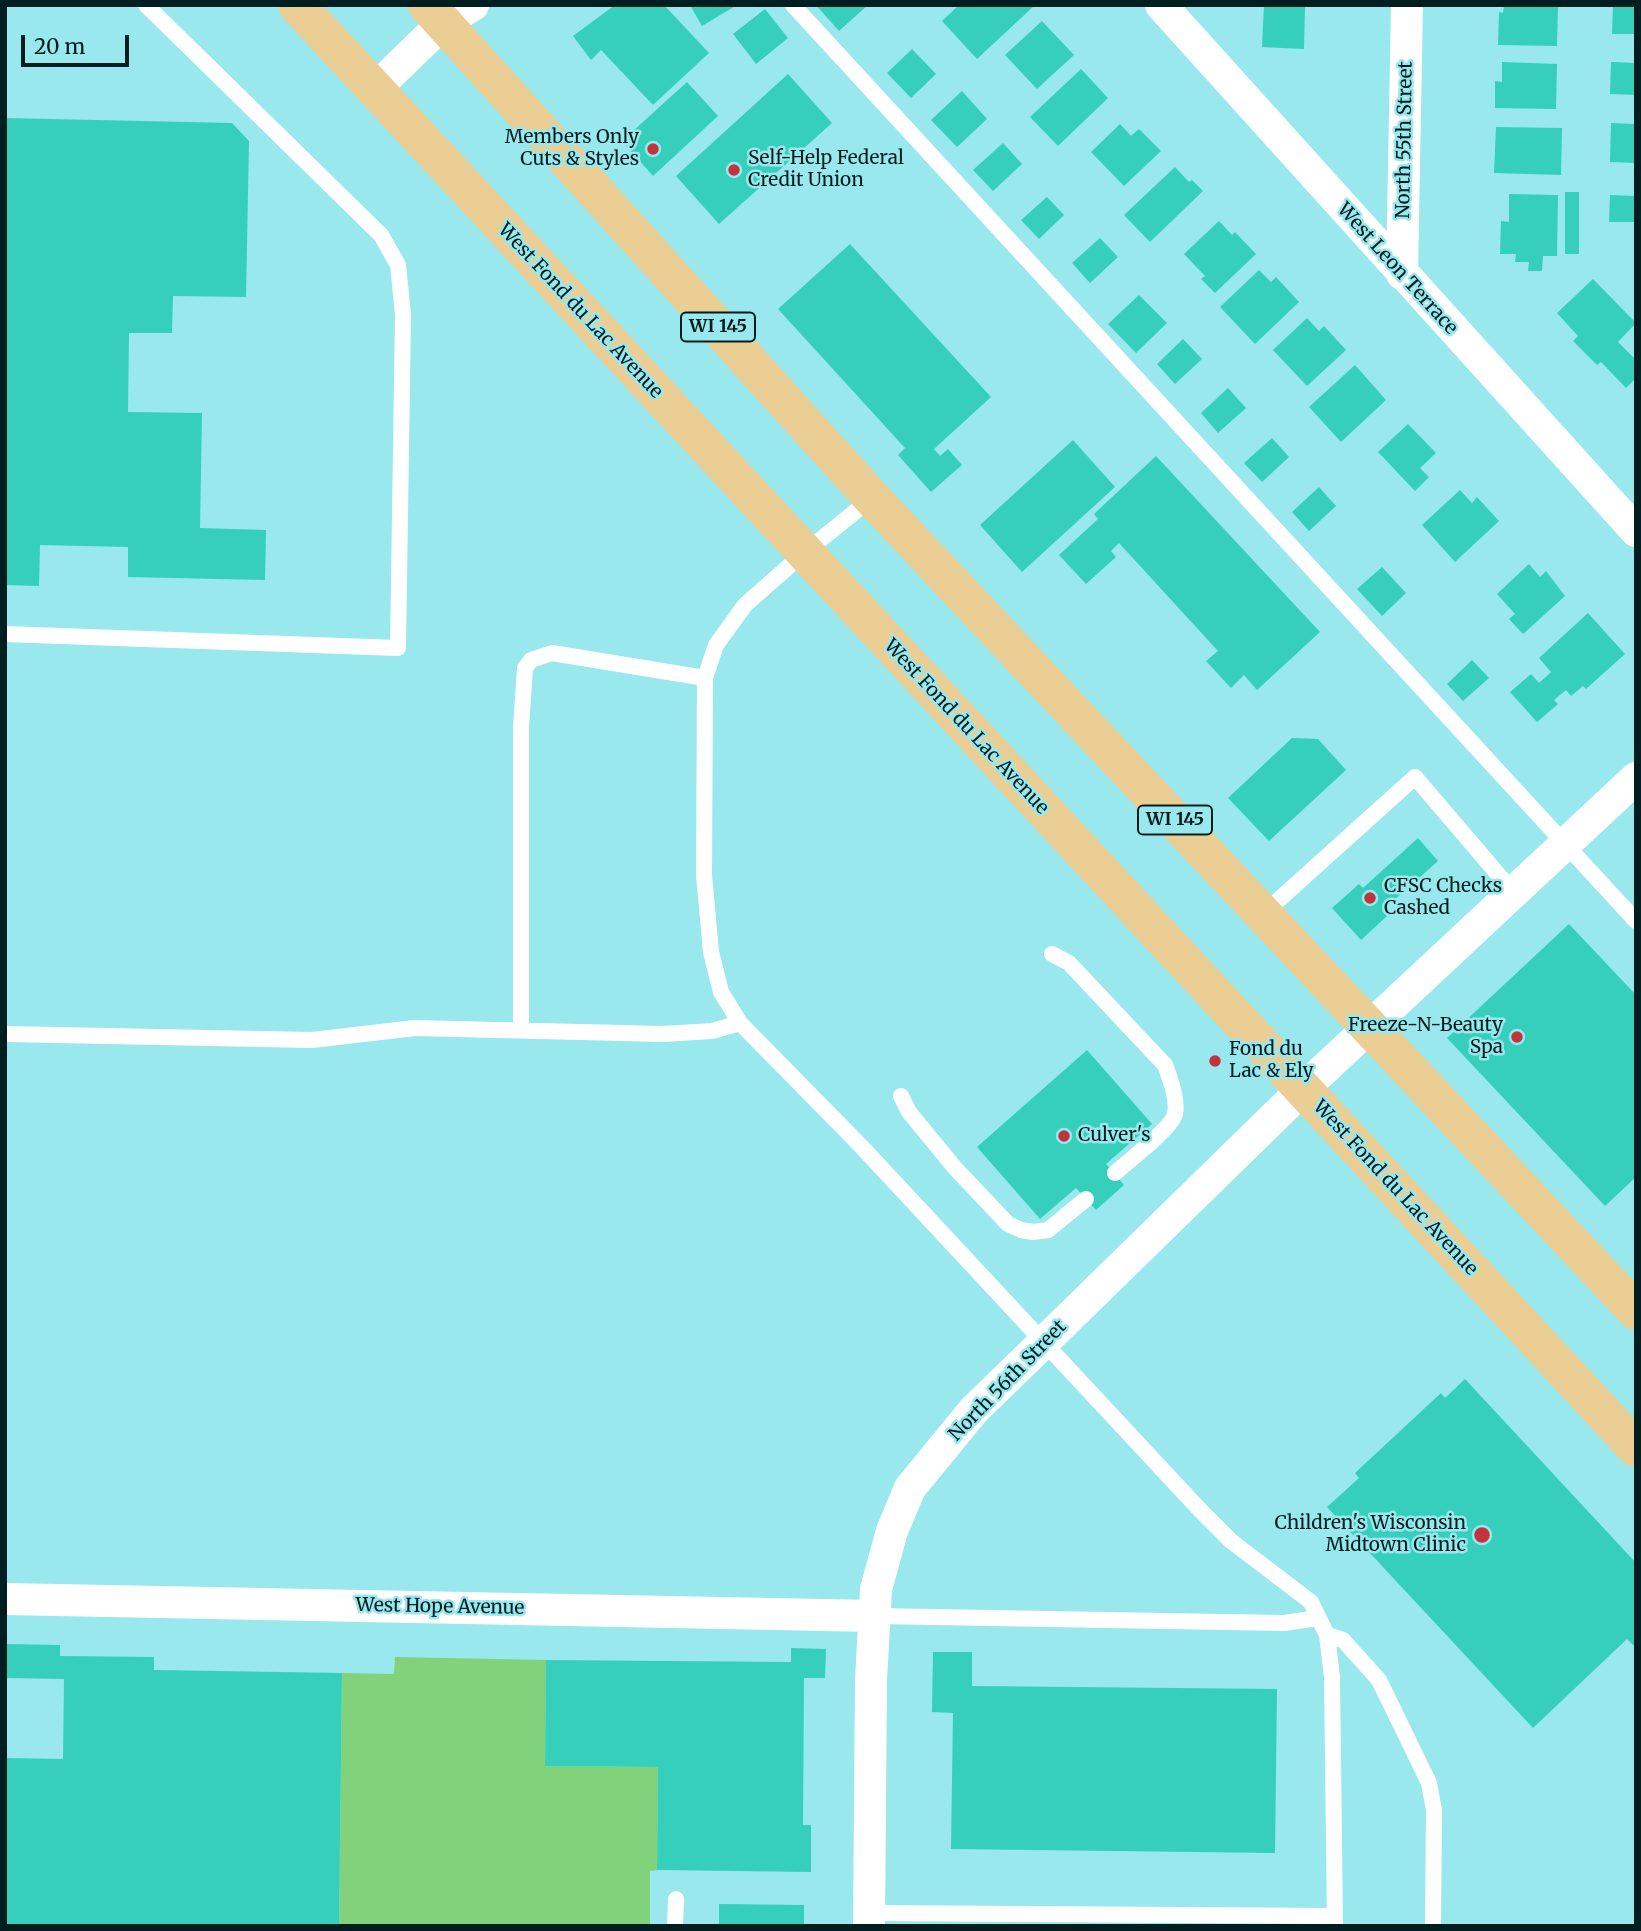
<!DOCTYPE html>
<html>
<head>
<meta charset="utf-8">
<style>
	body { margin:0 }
	#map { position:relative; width:1641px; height:1931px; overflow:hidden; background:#98e8ee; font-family:Merriweather,serif }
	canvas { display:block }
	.frame { position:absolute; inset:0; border:7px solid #001d1f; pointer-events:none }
	.scale { position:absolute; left:21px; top:35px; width:108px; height:32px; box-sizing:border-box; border:4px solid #001d1f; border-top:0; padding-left:9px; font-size:21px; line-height:24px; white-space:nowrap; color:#001d1f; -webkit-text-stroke:5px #98e8ee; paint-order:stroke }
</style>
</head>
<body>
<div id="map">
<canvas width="1641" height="1931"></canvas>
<div class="frame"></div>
<div class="scale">20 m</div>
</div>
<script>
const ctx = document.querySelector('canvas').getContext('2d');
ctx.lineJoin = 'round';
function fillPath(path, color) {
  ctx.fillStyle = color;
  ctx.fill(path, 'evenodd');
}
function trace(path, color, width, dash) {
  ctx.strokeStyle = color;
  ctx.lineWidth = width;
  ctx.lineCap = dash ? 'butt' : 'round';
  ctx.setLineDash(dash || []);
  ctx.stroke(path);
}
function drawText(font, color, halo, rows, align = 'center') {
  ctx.font = font + ' Merriweather,serif';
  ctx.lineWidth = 5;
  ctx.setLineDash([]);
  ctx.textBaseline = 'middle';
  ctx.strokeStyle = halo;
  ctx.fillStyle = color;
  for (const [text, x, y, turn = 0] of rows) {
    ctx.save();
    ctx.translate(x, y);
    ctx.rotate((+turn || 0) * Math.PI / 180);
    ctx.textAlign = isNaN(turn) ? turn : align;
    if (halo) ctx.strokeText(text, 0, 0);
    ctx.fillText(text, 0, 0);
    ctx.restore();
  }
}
fillPath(new Path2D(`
	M395 1657 546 1660 545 1766 658 1767 657 1870 650 1871V1926H339L342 1673 394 1674Z`), '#81d27a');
fillPath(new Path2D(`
	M615 5H664L709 53 653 105 601 50 591 60 573 36Z
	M690 5H737L702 26Z
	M816 5H868L839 31Z
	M959 5H1035L977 59 942 21Z
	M1264 5 1305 7 1304 49 1262 47Z
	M1504 5H1558L1557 46 1498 45 1499 12 1503 13Z
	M1613 5H1636V34H1612Z
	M765 9 788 38 756 64 733 34Z
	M1042 21 1074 55 1037 89 1005 55Z
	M912 49 936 74 911 98 887 73Z
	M1502 62 1557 64 1556 109 1495 108V81L1502 82Z
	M1611 62 1636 63V95L1610 94Z
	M1081 69 1108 98 1058 146 1030 117Z
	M788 74 832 123 719 224 676 176Z
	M687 82 718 116 653 176 622 141Z
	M962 91 987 119 957 147 931 120Z
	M5 118 232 123 249 141 246 297 173 296 172 333H129L128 412 202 413 200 528 266 530 265 580 128 577V547L40 545 39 586 5 585Z
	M1611 123 1636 124V163L1610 162Z
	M1120 124 1131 136 1139 129 1161 151 1124 186 1091 152Z
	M1496 127 1562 128 1561 175 1494 173Z
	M1003 143 1022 164 993 191 973 170Z
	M1175 167 1189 182 1192 180 1203 191 1150 242 1124 215Z
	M1565 192H1579V254H1565Z
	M1509 194 1558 195 1557 256H1543L1542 271H1528L1529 262H1515L1516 254H1500L1501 221 1509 222Z
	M1610 195 1636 196V222H1609Z
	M1047 197 1064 215 1039 239 1021 220Z
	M1219 221 1232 235 1235 232 1256 254 1215 293 1201 279 1205 276 1184 254Z
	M1100 238 1118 257 1090 283 1072 263Z
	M850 244 991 397 934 449 940 456 948 449 962 465 931 492 898 455 905 448 778 309Z
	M1259 270 1271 282 1276 277 1299 302 1255 344 1220 307Z
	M1593 279 1636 323 1618 342 1636 360V378L1626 388 1601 362 1597 365 1573 341 1578 336 1557 313Z
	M1139 295 1167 323 1136 353 1108 324Z
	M1307 318 1319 331 1324 326 1346 350 1307 386 1273 350Z
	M1183 339 1202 359 1175 384 1157 364Z
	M1355 365 1386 400 1341 442 1309 407Z
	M1228 388 1246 408 1218 433 1201 413Z
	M1408 424 1436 453 1420 468 1429 477 1415 491 1378 452Z
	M1272 438 1289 457 1262 482 1244 463Z
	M1073 440 1115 487 1022 572 980 525Z
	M1156 456 1320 632 1257 690 1244 675 1231 688 1206 661 1218 651 1119 543 1111 551 1116 557 1086 584 1059 555 1098 519 1094 514Z
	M1319 487 1336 506 1309 531 1292 512Z
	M1460 490 1472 503 1477 497 1499 521 1455 562 1422 525Z
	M1529 564 1540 577 1546 571 1565 596 1523 634 1509 619 1515 614 1497 594Z
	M1382 567 1406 593 1382 616 1357 589Z
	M1588 613 1625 654 1586 689 1583 686 1571 696 1566 690 1554 700 1558 704 1537 722 1510 692 1531 674 1539 683 1551 672 1539 658Z
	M1472 660 1489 678 1463 701 1447 684Z
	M1292 738 1318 739 1346 770 1269 841 1228 798Z
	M1418 838 1438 861 1382 911 1387 916 1361 940 1332 908 1359 884 1363 888Z
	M1569 924 1636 995V1177L1605 1206 1447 1038Z
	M1087 1050 1152 1124 1106 1164 1124 1185 1096 1210 1076 1188 1040 1219 977 1147Z
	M1465 1379 1636 1563V1648L1627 1639 1533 1728 1327 1507 1359 1478 1355 1473 1441 1393 1445 1398Z
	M5 1644 60 1645V1656L154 1657V1670L342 1673 339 1926H5V1758L63 1759 64 1679 5 1678Z
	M791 1648 826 1649 825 1678H804L803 1825H811V1872L657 1870 658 1767 545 1766 546 1660 791 1662Z
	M933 1652H972V1686L1277 1689 1275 1853 951 1849 953 1713 932 1712Z
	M719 1904 804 1905V1926H719Z`), '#36cfbb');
trace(new Path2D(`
	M793 5 1636 921
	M872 498 804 553 745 605 716 645 705 678 704 875 711 952 721 992 740 1023 860 1145 1200 1510 1231 1541 1311 1602 1327 1635 1332 1677 1335 1926
	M5 634 398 648 403 315 398 265 381 235 146 5
	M1263 914 1415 777 1514 893
	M1052 954 1069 963 1165 1065C1170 1079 1178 1099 1175 1114 1172 1128 1127 1162 1115 1173
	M521 1030V727L525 668 531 660 552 653 705 678
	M5 1034 312 1040 415 1028 663 1034 712 1031 740 1023
	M901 1096 909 1112 955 1168 1008 1224 1021 1230 1033 1232 1048 1230 1086 1199
	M875 1616 1284 1623 1318 1618
	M1327 1635 1343 1640 1379 1680 1429 1783 1434 1810 1433 1926
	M869 1913 1335 1916
	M675 1926 676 1899`), '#fff', 16);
trace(new Path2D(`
	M1161 5 1636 531
	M375 89 443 23 473 5
	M1402 274 1407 5
	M5 1599 875 1616
	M869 1926 871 1680 876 1589 892 1531 910 1488 974 1410 1043 1343 1303 1089 1636 778`), '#fff', 32);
trace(new Path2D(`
	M297 5 1636 1448
	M427 5 872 498 1636 1311`), '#ebce94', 38);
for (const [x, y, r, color] of [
	[653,149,7,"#c3333d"],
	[734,170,7,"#c3333d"],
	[1370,898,7,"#c3333d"],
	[1517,1037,7,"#c3333d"],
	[1215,1061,7,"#c3333d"],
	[1064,1136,7,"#c3333d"],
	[1482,1535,9,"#c3333d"]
]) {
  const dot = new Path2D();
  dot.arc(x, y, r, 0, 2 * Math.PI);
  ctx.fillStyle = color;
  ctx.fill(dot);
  trace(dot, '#98e8ee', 2.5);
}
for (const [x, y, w] of [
	[718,327,74],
	[1175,820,74]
]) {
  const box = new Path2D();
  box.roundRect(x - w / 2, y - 14.5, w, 29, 5);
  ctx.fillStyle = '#98e8ee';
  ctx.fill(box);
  trace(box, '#001d1f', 2);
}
drawText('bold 18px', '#001d1f', null, [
	["WI 145",718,327],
	["WI 145",1175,820]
]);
drawText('19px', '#001d1f', '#98e8ee', [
	["Members Only",639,138,"right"],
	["Cuts & Styles",639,160,"right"],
	["Self-Help Federal",748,159],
	["Credit Union",748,181],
	["CFSC Checks",1384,887],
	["Cashed",1384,909],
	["Freeze-N-Beauty",1503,1026,"right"],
	["Spa",1503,1048,"right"],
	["Fond du",1229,1050],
	["Lac & Ely",1229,1072],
	["Culver's",1078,1136],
	["Children's Wisconsin",1466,1524,"right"],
	["Midtown Clinic",1466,1546,"right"]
], 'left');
drawText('19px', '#001d1f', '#98e8ee', [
	["North 55th Street",1405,140,-89],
	["West Leon Terrace",1397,269,48],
	["West Fond du Lac Avenue",580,311,47],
	["West Fond du Lac Avenue",966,727,47],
	["West Fond du Lac Avenue",1395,1188,47],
	["North 56th Street",1008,1381,-46],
	["West Hope Avenue",440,1607,1]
]);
</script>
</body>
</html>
